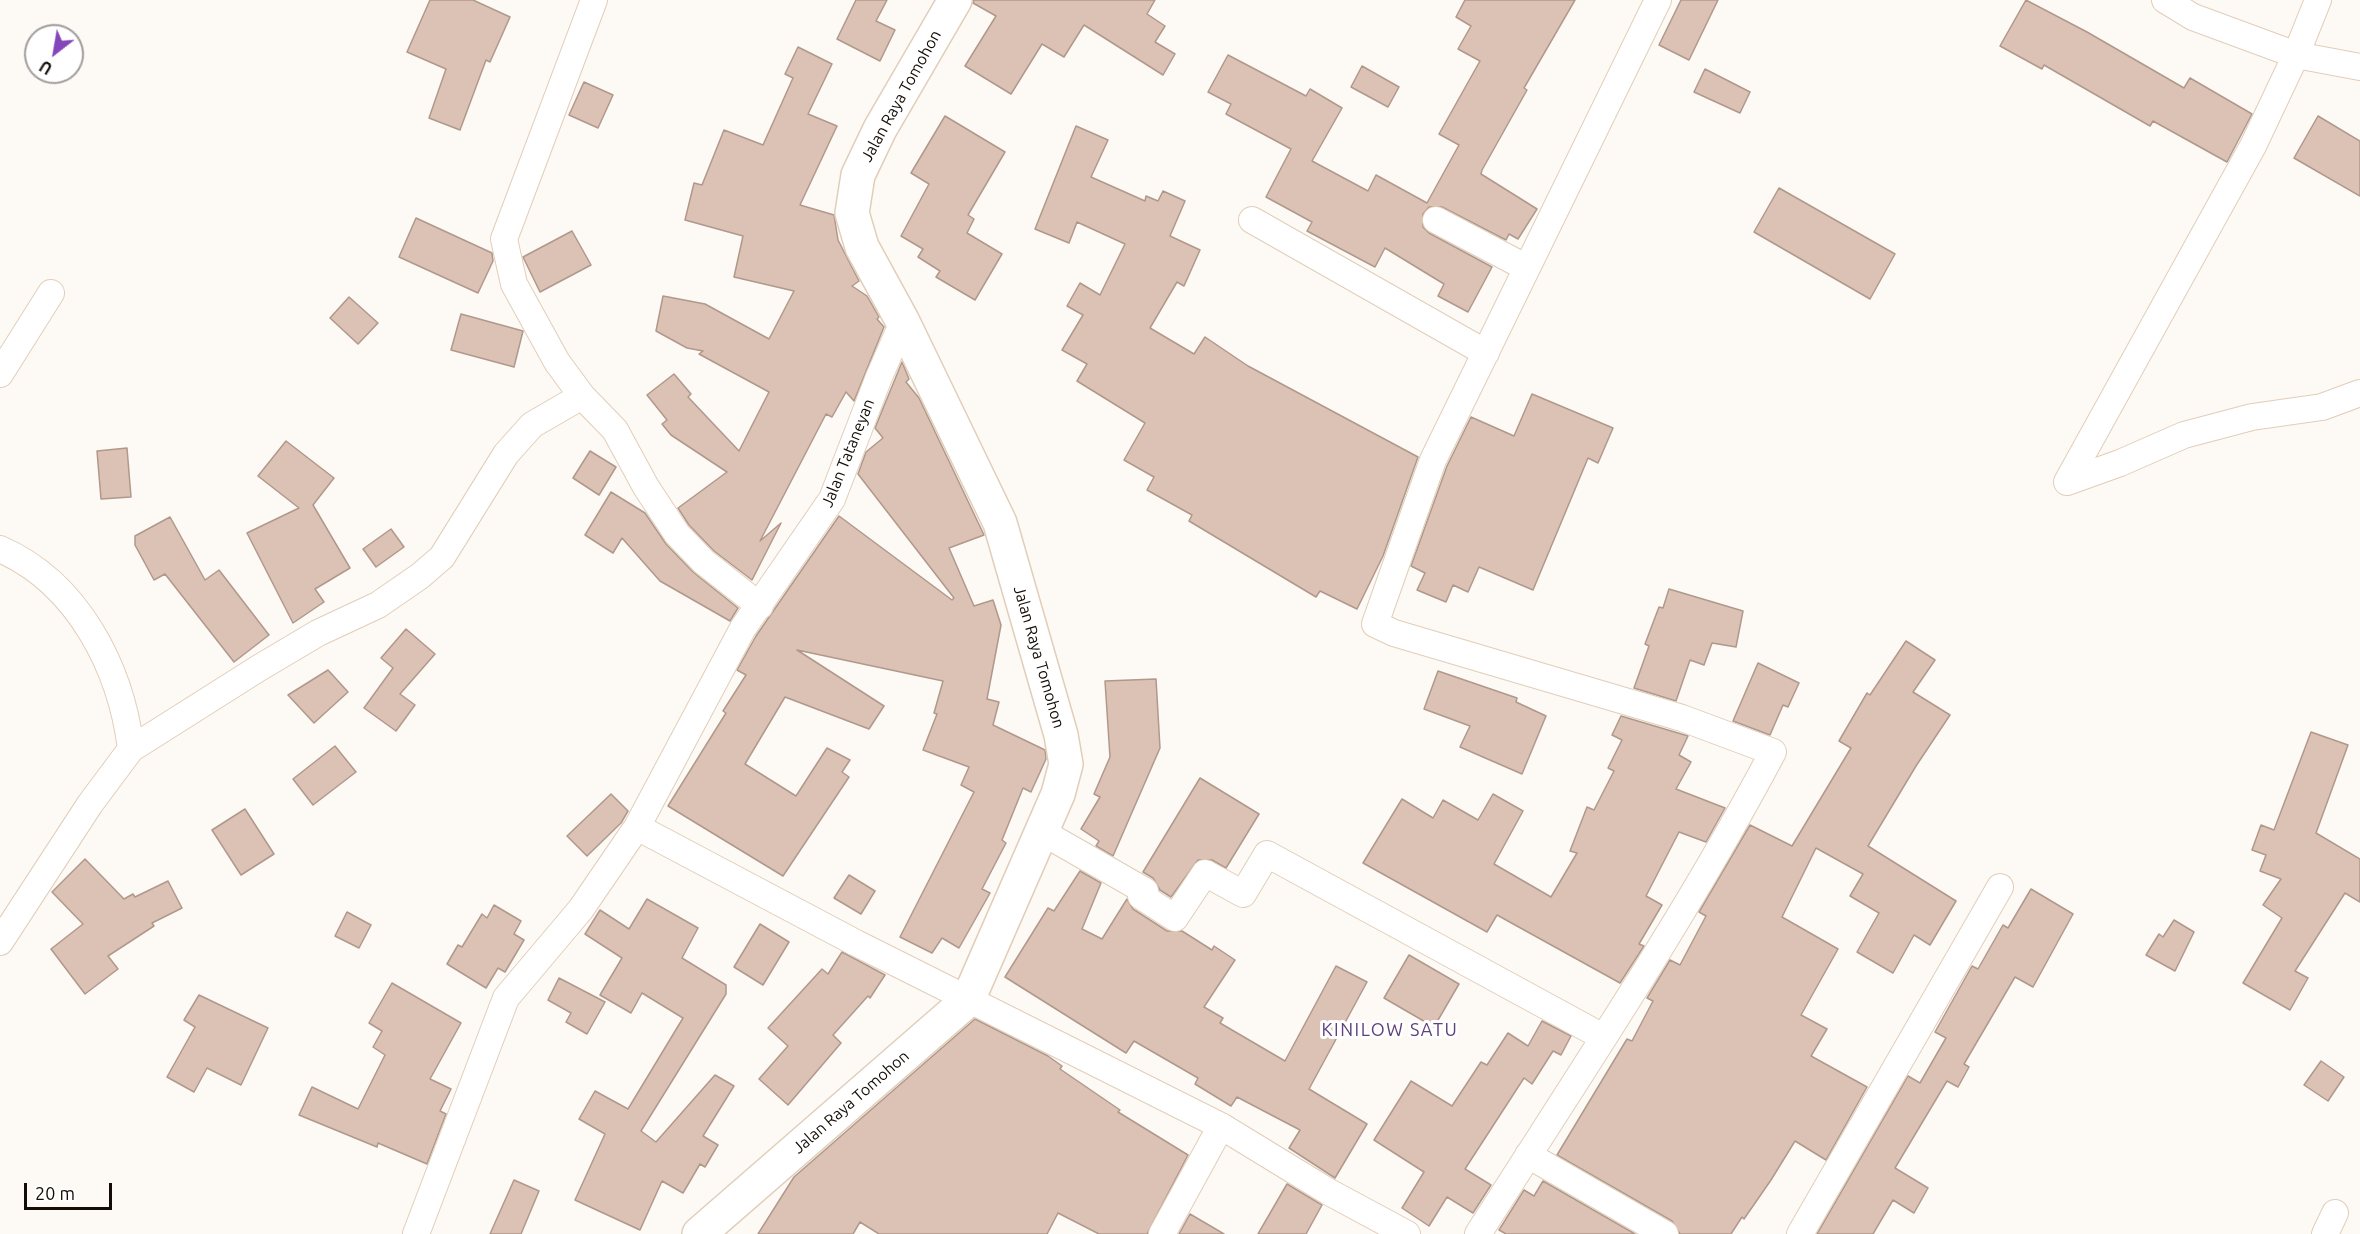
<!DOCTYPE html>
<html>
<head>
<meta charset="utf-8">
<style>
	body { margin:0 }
	#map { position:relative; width:2360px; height:1234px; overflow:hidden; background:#fdf9f4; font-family:Ubuntu,sans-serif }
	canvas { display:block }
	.north { position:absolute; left:24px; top:24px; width:60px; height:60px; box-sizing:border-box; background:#fff; border:2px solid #a19e9c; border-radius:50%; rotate:211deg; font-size:16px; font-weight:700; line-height:24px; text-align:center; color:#140d07 }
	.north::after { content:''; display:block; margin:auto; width:21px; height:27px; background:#8546bb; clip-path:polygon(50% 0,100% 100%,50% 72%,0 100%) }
	.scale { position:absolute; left:24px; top:1183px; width:88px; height:27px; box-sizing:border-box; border:3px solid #140d07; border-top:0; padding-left:8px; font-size:18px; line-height:21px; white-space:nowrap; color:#140d07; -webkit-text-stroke:4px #fff; paint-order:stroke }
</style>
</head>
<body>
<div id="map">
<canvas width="2360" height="1234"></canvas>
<div class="north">U</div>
<div class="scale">20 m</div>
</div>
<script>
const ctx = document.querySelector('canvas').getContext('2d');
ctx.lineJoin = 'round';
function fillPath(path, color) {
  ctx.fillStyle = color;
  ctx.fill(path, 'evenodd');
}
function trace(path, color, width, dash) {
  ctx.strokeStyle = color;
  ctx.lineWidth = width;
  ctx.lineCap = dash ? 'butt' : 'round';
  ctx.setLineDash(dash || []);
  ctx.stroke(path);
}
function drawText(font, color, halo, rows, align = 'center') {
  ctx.font = font + ' Ubuntu,sans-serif';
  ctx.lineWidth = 6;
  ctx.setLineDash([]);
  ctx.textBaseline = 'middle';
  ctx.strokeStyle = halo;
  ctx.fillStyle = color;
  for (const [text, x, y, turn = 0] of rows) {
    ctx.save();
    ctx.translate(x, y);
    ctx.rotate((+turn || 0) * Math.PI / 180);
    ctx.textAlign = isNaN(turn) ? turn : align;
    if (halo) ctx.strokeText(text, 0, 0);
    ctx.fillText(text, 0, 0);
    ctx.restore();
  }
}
const building = new Path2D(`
	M430 0H473L510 17 490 62 486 60 460 130 429 118 446 69 407 52Z
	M856 0H887L876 21 895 30 880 61 837 39Z
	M974 0H1155L1147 14 1165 26 1155 42 1175 54 1163 75 1084 25 1064 57 1042 44 1011 94 965 66 996 16 973 3Z
	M1465 0H1575L1524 88 1527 90 1482 170 1481 174 1537 209 1518 239 1509 234 1506 240 1442 207H1429L1423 214V227L1429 233 1492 267 1468 312 1438 296 1444 284 1385 248 1375 267 1307 231 1312 222 1266 197 1291 149 1226 114 1231 104 1208 92 1228 55 1306 96 1310 89 1342 108 1312 161 1368 191 1376 175 1427 203 1459 145 1439 134 1480 61 1458 49 1471 26 1456 17Z
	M1681 0H1718L1689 60 1659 45Z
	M2026 0 2087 32 2184 88 2190 78 2252 114 2227 162 2153 121 2150 126 2044 65 2042 69 2000 46Z
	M798 47 832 64 808 114 837 126 800 205 834 215 838 240 859 281 852 286 867 296 879 317 877 319 884 327 854 401 846 392 832 417 826 414 760 541 781 523 752 580 714 551 689 525 678 508 727 472 671 435 662 424 667 420 647 395 674 374 691 394 688 397 739 451 769 392 699 354 703 351 687 348 656 331 663 296 705 304 769 339 794 291 734 277 743 236 685 220 694 183 702 185 724 130 763 145 793 78 785 74Z
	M1362 66 1399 87 1388 107 1351 87Z
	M1705 69 1750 92 1740 113 1694 92Z
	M584 82 613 95 598 128 569 115Z
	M945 116 1005 152 968 215 974 219 967 233 1002 254 975 300 936 277 940 271 918 257 923 249 901 236 929 184 911 173Z
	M2318 116 2360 141V196L2294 158Z
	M1076 126 1108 140 1091 177 1145 201 1146 196 1158 201 1163 191 1185 201 1170 236 1200 250 1184 286 1177 282 1150 328 1194 354 1205 337 1248 366 1418 457 1383 556 1357 609 1320 591 1316 597 1189 521 1192 515 1147 490 1154 477 1124 460 1145 423 1077 381 1087 364 1062 350 1083 315 1067 306 1080 283 1100 295 1125 244 1077 222 1069 243 1035 229Z
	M1779 188 1895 254 1870 299 1754 232Z
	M416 218 492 253 493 261 478 293 399 257Z
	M572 231 591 265 540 292 523 257Z
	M349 297 378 323 358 344 330 318Z
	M461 314 523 331 514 367 451 350Z
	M902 362 909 379 906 382 919 398 984 535 949 548 974 606 993 600 1001 625 987 699 999 702 993 725 1045 750 1046 759 1031 792 1023 788 1002 840 1006 843 982 889 990 893 959 948 942 938 932 953 900 937 974 792 961 785 969 767 923 750 937 714 934 713 943 681 797 650 884 706 869 729 785 697 745 764 796 796 827 748 850 760 842 772 849 777 783 876 668 806 726 713 723 711 746 675 737 670 756 636 839 516 952 600 954 598 858 474 866 452 883 438 875 428Z
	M1532 394 1613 428 1598 463 1588 458 1533 590 1479 567 1468 592 1453 585 1446 602 1417 590 1425 573 1411 566 1447 466 1471 417 1514 436Z
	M286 441 334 478 313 505 350 568 315 589 324 602 293 623 247 533 299 508 258 476Z
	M127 448 131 497 101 499 97 451Z
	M590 451 616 467 599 495 573 478Z
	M611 492 645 513 666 544 693 572 738 608 730 621 660 581 622 538 613 553 585 535Z
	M170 517 205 580 219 570 269 635 234 662 165 574 154 580 135 545V536Z
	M391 529 404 547 376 567 363 549Z
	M1669 589 1743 611 1736 647 1712 643 1704 665 1690 660 1676 701 1634 688 1649 646 1645 644 1659 607 1663 608Z
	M406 629 435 654 400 694 415 705 396 731 364 708 393 668 381 658Z
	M1906 641 1935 660 1913 692 1950 715 1916 766 1868 846 1956 901 1930 945 1914 935 1893 973 1857 952 1879 913 1850 896 1863 874 1816 848 1782 917 1838 949 1801 1015 1827 1029 1811 1056 1867 1087 1826 1160 1795 1141 1771 1180 1744 1219 1742 1217 1731 1234H1680L1672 1221 1557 1155 1627 1039 1632 1041 1653 1001 1647 998 1670 960 1680 965 1706 916 1699 912 1750 825 1792 846 1851 748 1839 741 1867 693 1870 695Z
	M1758 663 1799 683 1788 707 1783 705 1770 735 1733 721Z
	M328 670 348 692 314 723 288 695Z
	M1438 671 1517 698 1516 702 1546 716 1522 774 1460 747 1470 726 1424 709Z
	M1156 679 1160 748 1113 856 1096 846 1099 841 1081 829 1100 797 1094 794 1110 757 1105 681Z
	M1621 716 1688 736 1679 755 1691 762 1676 789 1725 808 1706 842 1679 832 1646 896 1662 905 1639 944 1644 946 1620 983 1497 915 1487 932 1363 863 1402 799 1433 818 1443 800 1478 820 1493 794 1523 811 1494 864 1551 897 1577 853 1570 851 1587 807 1594 810 1614 771 1608 768 1622 740 1612 735Z
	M2311 732 2348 745 2316 833 2360 859V902L2345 893 2295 971 2308 978 2290 1010 2243 983 2282 918 2263 905 2281 879 2260 871 2266 855 2252 850 2261 825 2274 830Z
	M335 746 356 772 313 805 293 779Z
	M1200 778 1259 814 1226 868 1212 860H1198L1171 897 1160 890 1153 878 1143 872Z
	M611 794 628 811 621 823 587 856 567 836Z
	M245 809 274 854 241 875 212 830Z
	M85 859 124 899 133 894 135 897 168 881 182 908 152 923 154 926 108 956 118 969 85 994 51 949 83 924 52 892Z
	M1080 871 1101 883 1082 929 1102 939 1127 899 1133 909 1167 931H1182L1212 950 1214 946 1235 960 1204 1007 1223 1018 1220 1023 1285 1061 1336 966 1367 982 1309 1089 1367 1124 1335 1178 1289 1148 1300 1130 1237 1097 1231 1106 1195 1084 1198 1078 1134 1041 1126 1053 1005 977 1048 908 1054 911Z
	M849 875 875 891 861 914 834 898Z
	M2031 889 2073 914 2033 987 2015 977 1964 1064 1969 1067 1958 1087 1947 1081 1895 1168 1928 1188 1914 1213 1893 1200 1873 1234H1817L1908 1076 1920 1083 1946 1038 1935 1032 1972 966 1978 969 2003 925 2008 928Z
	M647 899 698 928 682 958 726 985V994L641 1131 656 1142 715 1075 734 1086 703 1136 718 1145 705 1167 700 1164 683 1193 662 1181 640 1230 575 1200 605 1134 579 1119 595 1091 628 1109 683 1018 642 993 631 1013 600 995 622 958 585 934 600 910 629 929Z
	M494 905 521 921 514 934 524 940 505 972 498 968 486 988 447 964 458 945 462 947 482 914 487 918Z
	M347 912 371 925 359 948 335 936Z
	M2174 920 2194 932 2175 971 2146 955 2159 934 2163 937Z
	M760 924 789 942 763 985 734 967Z
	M842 952 885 975 870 998 868 996 833 1035 841 1043 788 1105 759 1079 788 1046 768 1028 822 969 828 974Z
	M1409 955 1459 984 1434 1027 1384 998Z
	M559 978 605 1002 587 1034 566 1022 571 1013 548 1000Z
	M392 983 461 1023 430 1079 451 1089 440 1111 446 1114 427 1164 378 1143 377 1147 299 1115 312 1087 358 1109 385 1055 373 1047 382 1031 369 1023Z
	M199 995 268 1028 241 1085 207 1068 194 1092 167 1077 195 1027 184 1020Z
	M975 1019 1048 1056 1062 1066 1060 1069 1120 1110 1118 1112 1188 1155 1147 1234H1099L1058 1213 1047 1234H879L860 1222 853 1234H758L794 1177Z
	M1542 1021 1571 1036 1561 1055 1553 1051 1532 1084 1524 1078 1465 1169 1491 1185 1473 1213 1447 1197 1429 1226 1402 1208 1424 1172 1374 1140 1411 1081 1452 1106 1481 1062 1487 1065 1508 1033 1528 1046Z
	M2321 1061 2344 1077 2328 1101 2304 1085Z
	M514 1180 539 1191 521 1234H490Z
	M1543 1181 1635 1234H1506L1499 1230 1524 1190 1534 1196Z
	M1287 1184 1322 1205 1306 1234H1258Z
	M1190 1214 1224 1234H1179Z`);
fillPath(building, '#dcc2b5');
trace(building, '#b0988b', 1.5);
const street = new Path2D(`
	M2318 0 2296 55 2360 67
	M1252 220 1486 353
	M1436 220 1527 268
	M0 374 51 293
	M582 396 557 362 514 284 504 239 594 0
	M2067 482 2253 146 2296 55 2193 17 2165 0
	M2067 482 2120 463 2184 435 2252 417 2322 407 2360 393
	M0 549C78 583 121 668 131 749
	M637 827 856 943 1221 1126 1329 1192 1407 1234
	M1042 832 1145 891 1141 896 1175 918 1205 873 1243 894 1267 854 1603 1037
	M0 942 90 804 131 749 259 668 318 633 378 605 420 576 442 557 506 454 532 425 582 396 615 430 646 487 677 534 704 562 760 606
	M1528 1155 1665 1234
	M416 1234 506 998 581 909 637 827 743 628 832 499 879 377 903 322
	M1162 1234 1221 1126
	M1478 1234C1579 1075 1685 918 1773 752L1682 718 1394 633 1375 624 1433 460 1658 0
	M1800 1234 2000 887
	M2325 1234 2335 1213`);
const highway = new Path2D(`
	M699 1234 968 1000 1058 794 1066 764 1061 735 1000 523 903 322 862 247 852 213 858 175 880 129 955 0`);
trace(street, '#e1ceb9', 28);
trace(highway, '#e1ceb9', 36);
trace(street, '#fff', 26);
trace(highway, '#fff', 33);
drawText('16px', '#140d07', '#fff', [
	["Jalan Raya Tomohon",901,96,-61],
	["Jalan Tataneyan",848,453,-68],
	["Jalan Raya Tomohon",1039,657,74],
	["Jalan Raya Tomohon",851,1102,-41]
]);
ctx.letterSpacing = '1.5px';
drawText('18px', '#5e407c', '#fff', [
	["KINILOW SATU",1390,1030]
]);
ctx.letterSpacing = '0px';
</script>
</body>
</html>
